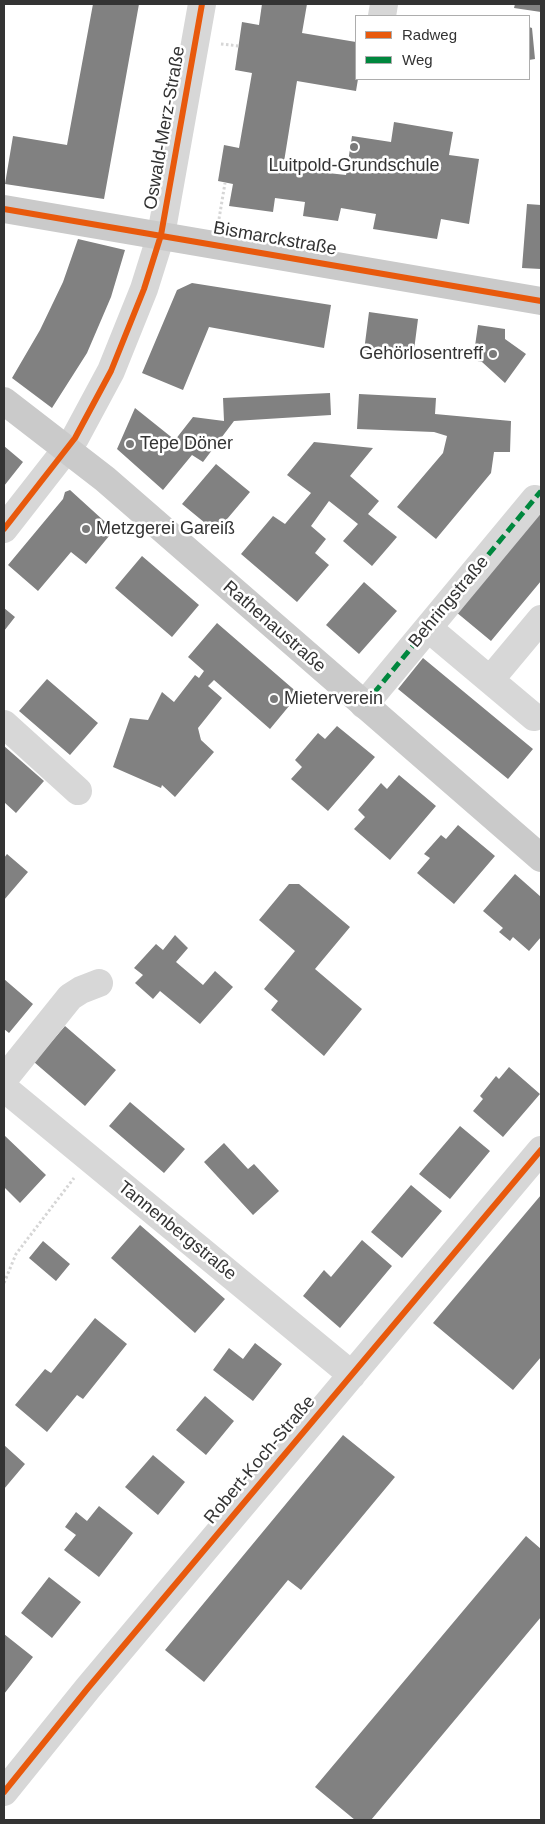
<!DOCTYPE html>
<html>
<head>
<meta charset="utf-8">
<style>
	body { margin:0 }
	#map { position:relative; width:545px; height:1824px; overflow:hidden; background:#fff; font-family:Helvetica,sans-serif }
	canvas { display:block }
	.frame { position:absolute; inset:0; border:5px solid #333; pointer-events:none }
	.legend { position:absolute; left:355px; top:15px; width:175px; height:65px; box-sizing:border-box; background:#fff; border:1px solid #adadad; margin:0; padding:6px 9px; list-style:none; font-size:15px; color:#333 }
	.legend li { display:flex; align-items:center; gap:10px; height:25px }
	.legend b { width:25px; border:1px solid #adadad }
</style>
</head>
<body>
<div id="map">
<canvas width="545" height="1824"></canvas>
<div class="frame"></div>
<ul class="legend">
<li><b style="height:6px;background:#e8590c"></b>Radweg</li>
<li><b style="height:6px;background:#00873e"></b>Weg</li>
</ul>
</div>
<script>
const ctx = document.querySelector('canvas').getContext('2d');
ctx.lineJoin = 'round';
function fillPath(path, color) {
  ctx.fillStyle = color;
  ctx.fill(path, 'evenodd');
}
function trace(path, color, width, dash) {
  ctx.strokeStyle = color;
  ctx.lineWidth = width;
  ctx.lineCap = dash ? 'butt' : 'round';
  ctx.setLineDash(dash || []);
  ctx.stroke(path);
}
function drawText(font, color, halo, rows, align = 'center') {
  ctx.font = font + ' Helvetica,sans-serif';
  ctx.lineWidth = 5;
  ctx.setLineDash([]);
  ctx.textBaseline = 'middle';
  ctx.strokeStyle = halo;
  ctx.fillStyle = color;
  for (const [text, x, y, turn = 0] of rows) {
    ctx.save();
    ctx.translate(x, y);
    ctx.rotate((+turn || 0) * Math.PI / 180);
    ctx.textAlign = isNaN(turn) ? turn : align;
    if (halo) ctx.strokeText(text, 0, 0);
    ctx.fillText(text, 0, 0);
    ctx.restore();
  }
}
fillPath(new Path2D(`
	M93 4H139L104 199 5 184 13 136 67 145Z
	M262 4H307L302 33 356 42 358 79 356 91 297 81 283 168 346 175 352 136 391 142 394 122 453 132 449 155 479 159 469 224 441 219 437 239 373 229 376 214 341 208 338 221 303 216 305 202 275 198 273 212 229 206 233 184 218 181 224 145 239 148 252 73 235 70 242 22 259 25Z
	M515 4H541V12L514 8Z
	M529 27 532 28 535 59 529 60Z
	M527 204 541 205V269L522 268Z
	M78 239 125 250 111 297 87 353 52 408 12 378 40 330 63 282Z
	M192 283 331 305 324 348 209 327 183 390 142 373 177 290Z
	M369 312 418 319 413 358 364 351Z
	M478 325 505 329V339L526 354 505 383 482 362 473 360Z
	M330 393 331 415 234 421 203 462 192 455 163 490 117 449 135 408 175 440 193 417 224 421 223 398Z
	M359 394 436 398 435 414 511 421 510 452H494L491 473 436 539 397 507 443 453 447 436 434 432 357 429Z
	M314 442 373 448 350 476 379 501 368 514 397 537 372 566 343 541 358 524 329 501 311 526 326 539 315 553 329 565 297 602 241 554 273 516 285 524 311 493 287 475Z
	M4 446 23 462 4 486Z
	M216 464 250 492 216 532 182 504Z
	M70 490 114 530 86 564 71 552 38 591 8 565 63 499 65 492Z
	M541 509V581L491 641 456 612Z
	M142 556 199 605 172 637 115 588Z
	M364 582 397 611 359 654 326 625Z
	M4 608 15 617 4 631Z
	M217 623 299 694 270 729 214 680 208 686 222 698 198 728 201 740 214 752 175 797 162 785 161 788 113 767 130 718 148 720 162 692 174 702 195 675 199 678 204 671 188 657Z
	M423 658 533 749 508 779 398 689Z
	M47 679 98 723 70 755 19 711Z
	M337 726 375 757 328 811 291 779 302 767 295 760 318 733 325 739Z
	M4 746 44 781 16 813 4 802Z
	M399 775 436 806 390 860 354 829 365 817 358 810 381 783 387 789Z
	M458 825 495 856 454 904 417 873 430 858 424 854 441 835 446 839Z
	M7 854 28 872 4 900V858Z
	M515 874 541 897V937L529 951 513 937 510 941 499 932 503 928 483 911Z
	M289 884H299L350 927 315 969 362 1009 324 1056 271 1010 278 1001 264 989 295 951 259 920Z
	M175 935 188 948 176 962 203 985 215 971 233 987 200 1024 160 991 153 999 135 983 143 975 134 968 156 944 163 950Z
	M4 979 33 1004 9 1033 4 1029Z
	M65 1026 116 1070 85 1106 34 1062Z
	M509 1067 540 1094 503 1137 473 1111 483 1099 480 1096 496 1076 499 1079Z
	M130 1102 185 1149 164 1173 109 1126Z
	M460 1126 490 1151 450 1199 419 1174Z
	M4 1135 46 1175 20 1203 4 1187Z
	M224 1143 248 1169 254 1164 279 1191 253 1215 204 1162Z
	M411 1185 442 1211 402 1258 371 1232Z
	M541 1195V1357L513 1390 433 1323Z
	M140 1225 225 1299 195 1333 111 1258Z
	M362 1240 392 1266 340 1328 303 1296 324 1270 331 1277Z
	M43 1241 70 1264 56 1281 29 1258Z
	M95 1318 127 1344 83 1399 77 1395 47 1432 15 1405 45 1369 51 1373Z
	M255 1343 282 1364 253 1401 213 1370 229 1348 243 1359Z
	M205 1396 234 1421 206 1455 176 1430Z
	M343 1435 395 1477 301 1590 288 1580 204 1682 165 1650Z
	M4 1445 25 1464 4 1489Z
	M153 1455 185 1482 158 1515 125 1487Z
	M99 1506 133 1533 99 1577 64 1550 76 1535 65 1527 76 1512 87 1521Z
	M526 1536 541 1549V1617L371 1820H355L315 1787Z
	M49 1577 81 1602 52 1638 21 1613Z
	M4 1634 33 1657 4 1694Z`), '#818181');
trace(new Path2D(`
	M221 44 239 46
	M219 219 225 183
	M4 1283 16 1254 74 1178`), '#d6d6d6', 3, [2.5, 2.5]);
trace(new Path2D(`
	M382 16 384 4
	M4 529 75 438 111 371 144 289 161 235 202 4
	M428 628 534 717
	M490 680 541 619
	M364 705 535 499
	M4 724 78 791
	M4 1079 70 997 81 990 99 983
	M4 1088 352 1375
	M4 1792 88 1688 541 1150`), '#d7d7d7', 28);
trace(new Path2D(`
	M4 209 541 301
	M4 401 105 479 541 858`), '#cacaca', 28);
trace(new Path2D(`
	M364 705 541 491`), '#00873e', 5, [10, 5]);
trace(new Path2D(`
	M4 209 541 301
	M4 529 75 438 111 371 144 289 161 235 202 4
	M4 1792 88 1688 541 1150`), '#e8590c', 6);
for (const [x, y, r, color] of [
	[354,147,5,"#7a7a7a"],
	[493,354,5,"#7a7a7a"],
	[130,444,5,"#7a7a7a"],
	[86,529,5,"#7a7a7a"],
	[274,699,5,"#7a7a7a"]
]) {
  const dot = new Path2D();
  dot.arc(x, y, r, 0, 2 * Math.PI);
  ctx.fillStyle = color;
  ctx.fill(dot);
  trace(dot, '#fff', 2);
}
drawText('18px', '#333', '#fff', [
	["Oswald-Merz-Straße",165,128,-80],
	["Bismarckstraße",275,239,10],
	["Behringstraße",449,602,-50],
	["Rathenaustraße",274,627,41],
	["Tannenbergstraße",177,1231,39],
	["Robert-Koch-Straße",260,1460,-50]
]);
drawText('18px', '#333', '#fff', [
	["Luitpold-Grundschule",354,166,"center"],
	["Gehörlosentreff",483,354,"right"],
	["Tepe Döner",140,444],
	["Metzgerei Gareiß",96,529],
	["Mieterverein",284,699]
], 'left');
</script>
</body>
</html>
